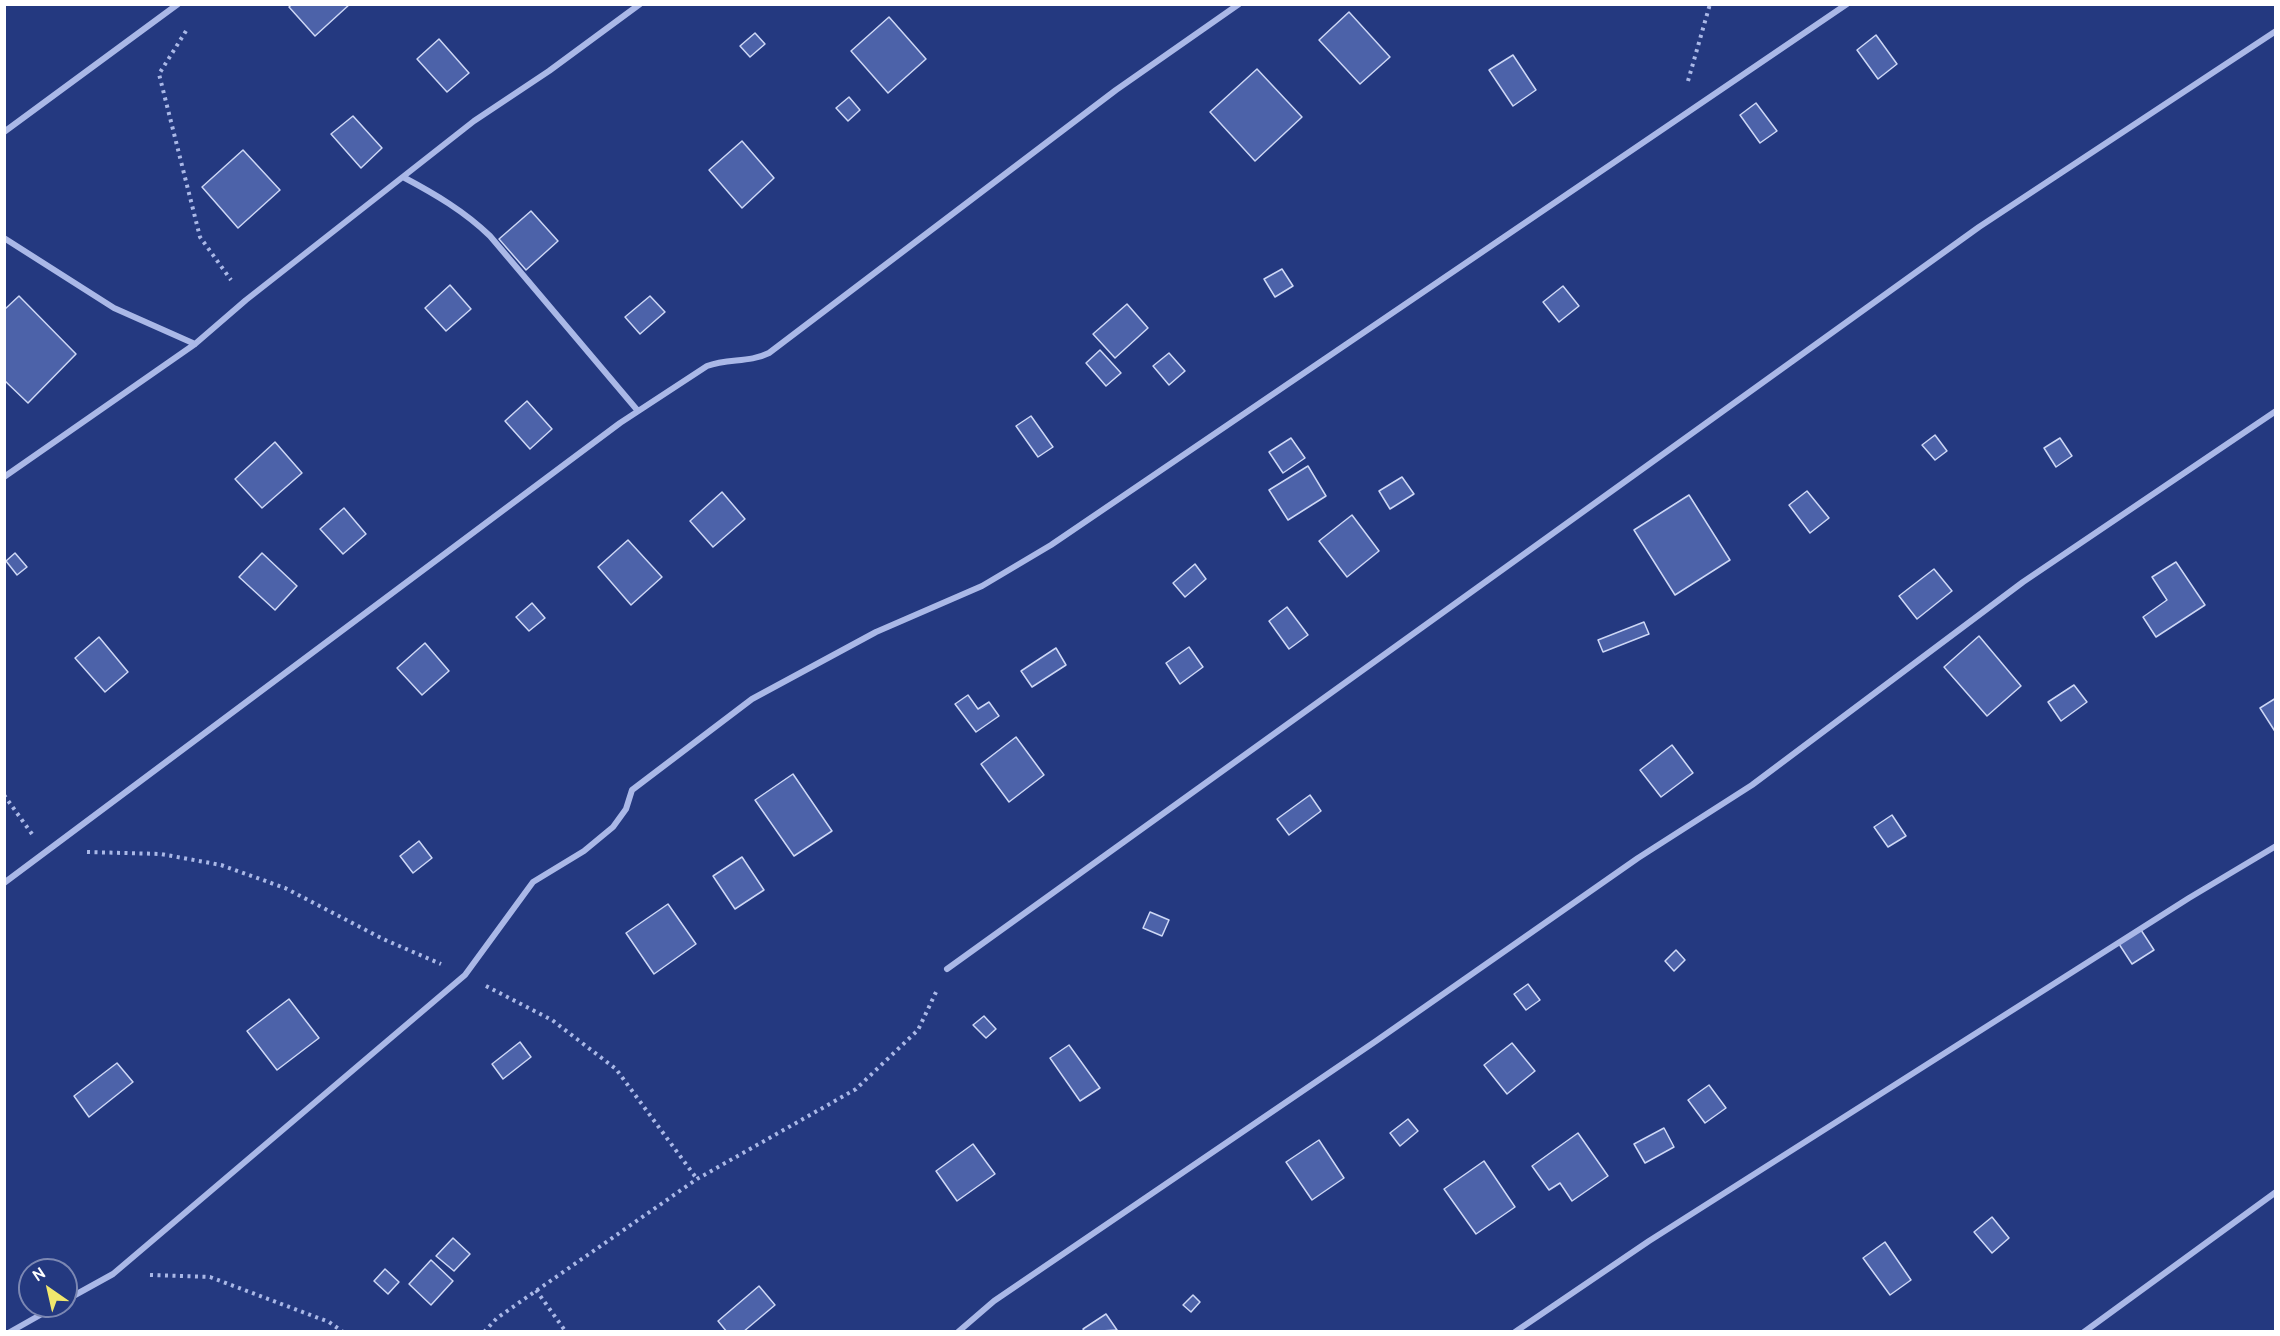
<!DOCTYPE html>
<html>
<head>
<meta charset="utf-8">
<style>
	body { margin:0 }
	#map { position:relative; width:2280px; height:1336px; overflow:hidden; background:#243980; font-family:Cabin,sans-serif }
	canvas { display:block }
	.frame { position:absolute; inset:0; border:6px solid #fff; pointer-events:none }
	.north { position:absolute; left:18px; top:1258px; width:60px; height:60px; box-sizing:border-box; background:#243980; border:2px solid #7c88b3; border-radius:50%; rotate:326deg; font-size:16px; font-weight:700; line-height:24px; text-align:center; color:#fff }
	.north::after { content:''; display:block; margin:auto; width:21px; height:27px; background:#f1e76d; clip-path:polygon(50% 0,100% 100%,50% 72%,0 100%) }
</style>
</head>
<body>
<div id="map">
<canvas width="2280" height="1336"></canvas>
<div class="frame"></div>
<div class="north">N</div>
</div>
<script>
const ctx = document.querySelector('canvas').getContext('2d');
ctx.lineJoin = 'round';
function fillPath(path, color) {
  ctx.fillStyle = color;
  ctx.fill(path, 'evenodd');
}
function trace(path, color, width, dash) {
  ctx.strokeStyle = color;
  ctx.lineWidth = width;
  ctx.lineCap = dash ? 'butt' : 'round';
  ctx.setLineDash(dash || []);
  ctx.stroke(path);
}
const building = new Path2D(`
	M292 4H350L315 36 289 7Z
	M1349 12 1390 57 1360 84 1319 40Z
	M889 17 926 59 888 93 851 51Z
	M755 33 765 44 750 57 740 46Z
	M1876 35 1897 64 1878 79 1857 50Z
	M439 39 469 73 447 92 417 59Z
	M1513 55 1536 90 1513 106 1489 70Z
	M1257 69 1302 117 1255 161 1210 112Z
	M849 97 860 110 848 121 836 108Z
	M1756 103 1777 131 1760 143 1740 115Z
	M353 116 382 148 361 168 331 134Z
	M742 141 774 178 742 208 709 170Z
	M243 150 280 190 238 228 202 187Z
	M531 211 558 241 526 270 499 239Z
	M1282 269 1293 286 1275 297 1264 279Z
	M450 285 471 309 446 331 425 308Z
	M1563 286 1579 306 1559 322 1543 302Z
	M19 296 76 354 28 403 4 380V310Z
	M650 296 665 312 640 334 625 317Z
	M1127 304 1148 328 1115 358 1093 334Z
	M1100 350 1121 373 1106 386 1086 363Z
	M1169 353 1185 371 1169 385 1153 366Z
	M527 401 552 429 530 449 505 421Z
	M1031 416 1053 447 1038 457 1016 426Z
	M1935 435 1947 451 1935 460 1922 445Z
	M1291 438 1305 458 1283 473 1269 452Z
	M2060 438 2072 456 2056 467 2044 448Z
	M275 442 302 473 262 508 235 479Z
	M1308 466 1326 496 1288 520 1269 490Z
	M1402 477 1414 494 1390 509 1379 491Z
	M1807 491 1829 518 1810 533 1789 505Z
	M722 492 745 519 713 547 690 521Z
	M1689 495 1730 560 1675 595 1634 530Z
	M344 508 366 534 343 554 320 529Z
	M1352 515 1379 551 1347 577 1319 541Z
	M628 540 662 577 631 605 598 567Z
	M15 553 27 567 17 575 6 561Z
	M262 553 297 586 275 610 239 577Z
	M2176 562 2205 605 2156 637 2143 617 2167 600 2152 577Z
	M1195 564 1206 579 1185 597 1173 583Z
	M1934 569 1952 591 1917 619 1899 596Z
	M532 603 545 618 529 631 516 617Z
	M1287 607 1308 635 1289 649 1269 621Z
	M1644 622 1649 634 1603 652 1598 640Z
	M1979 636 2021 686 1987 716 1944 667Z
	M99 637 128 672 105 692 75 658Z
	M425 643 449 671 422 695 397 668Z
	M1189 647 1203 667 1180 684 1166 663Z
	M1056 648 1066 665 1032 687 1021 671Z
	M2074 685 2087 702 2061 721 2048 702Z
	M968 695 978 709 989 702 999 716 976 732 955 704Z
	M2276 698V733L2260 708Z
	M1016 737 1044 775 1009 802 981 764Z
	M1672 745 1693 773 1661 797 1640 770Z
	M793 774 832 831 794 856 755 800Z
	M1310 795 1321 811 1289 835 1277 819Z
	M1892 815 1906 836 1888 847 1874 827Z
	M419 841 432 858 413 873 400 856Z
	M742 857 764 890 735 909 713 876Z
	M668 904 696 944 654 974 626 933Z
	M1150 912 1169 920 1162 936 1143 928Z
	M2141 930 2154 950 2132 964 2119 944Z
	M1676 950 1685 960 1674 971 1665 961Z
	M1528 984 1540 1000 1526 1010 1514 994Z
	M289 999 319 1038 277 1070 247 1031Z
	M984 1016 996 1029 986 1038 973 1025Z
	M520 1042 531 1057 503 1079 492 1064Z
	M1512 1043 1535 1071 1507 1094 1484 1065Z
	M1069 1045 1100 1088 1080 1101 1050 1058Z
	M117 1063 133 1082 89 1117 74 1096Z
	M1709 1085 1726 1108 1705 1123 1688 1100Z
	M1408 1119 1418 1131 1400 1146 1390 1133Z
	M1664 1128 1674 1147 1645 1163 1634 1144Z
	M1578 1133 1608 1176 1572 1201 1560 1183 1549 1190 1532 1166Z
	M1319 1140 1344 1178 1312 1200 1286 1162Z
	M973 1144 995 1174 957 1201 936 1171Z
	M1484 1161 1515 1207 1476 1234 1444 1189Z
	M1992 1217 2009 1238 1992 1253 1974 1232Z
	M453 1238 470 1254 454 1271 436 1256Z
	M1885 1242 1911 1280 1890 1295 1863 1258Z
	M431 1260 453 1281 431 1305 409 1284Z
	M385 1269 399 1282 388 1294 374 1281Z
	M759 1286 775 1305 743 1332H727L718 1321Z
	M1193 1295 1200 1302 1191 1312 1183 1305Z
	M1106 1314 1117 1330 1085 1332 1083 1329Z`);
fillPath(building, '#4c62a9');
trace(building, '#cdd7f5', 1.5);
trace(new Path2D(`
	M186 31 159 74 200 237 231 280
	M1688 81 1710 4
	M4 795 32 834
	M87 852 161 854 221 865 285 888 383 939 441 964
	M486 986 552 1020 616 1069 697 1179
	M150 1275 210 1277 329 1322 343 1332
	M536 1290 566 1332
	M484 1332 497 1318 697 1179 856 1089 918 1030 937 990`), '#aab8e7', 4, [3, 4.5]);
trace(new Path2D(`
	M4 132 178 4
	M403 177C435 194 464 211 490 236L638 411
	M4 238 114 308 195 344
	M4 477 195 344 246 300 474 121 549 71 640 4
	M4 883 620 423 707 366C728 358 749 363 769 353L1116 90 1239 4
	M947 969 1979 227 2276 31
	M66 1300 113 1274 465 975 533 882 584 851 613 827 626 809 632 790 752 699 876 632 982 586 1051 545 1847 4
	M10 1332 56 1306
	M958 1332 994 1301 1376 1041 1638 858 1752 785 2023 582 2276 411
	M1515 1332 1649 1241 2189 898 2276 846
	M2084 1332 2276 1192`), '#aab8e7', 6);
</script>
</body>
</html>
